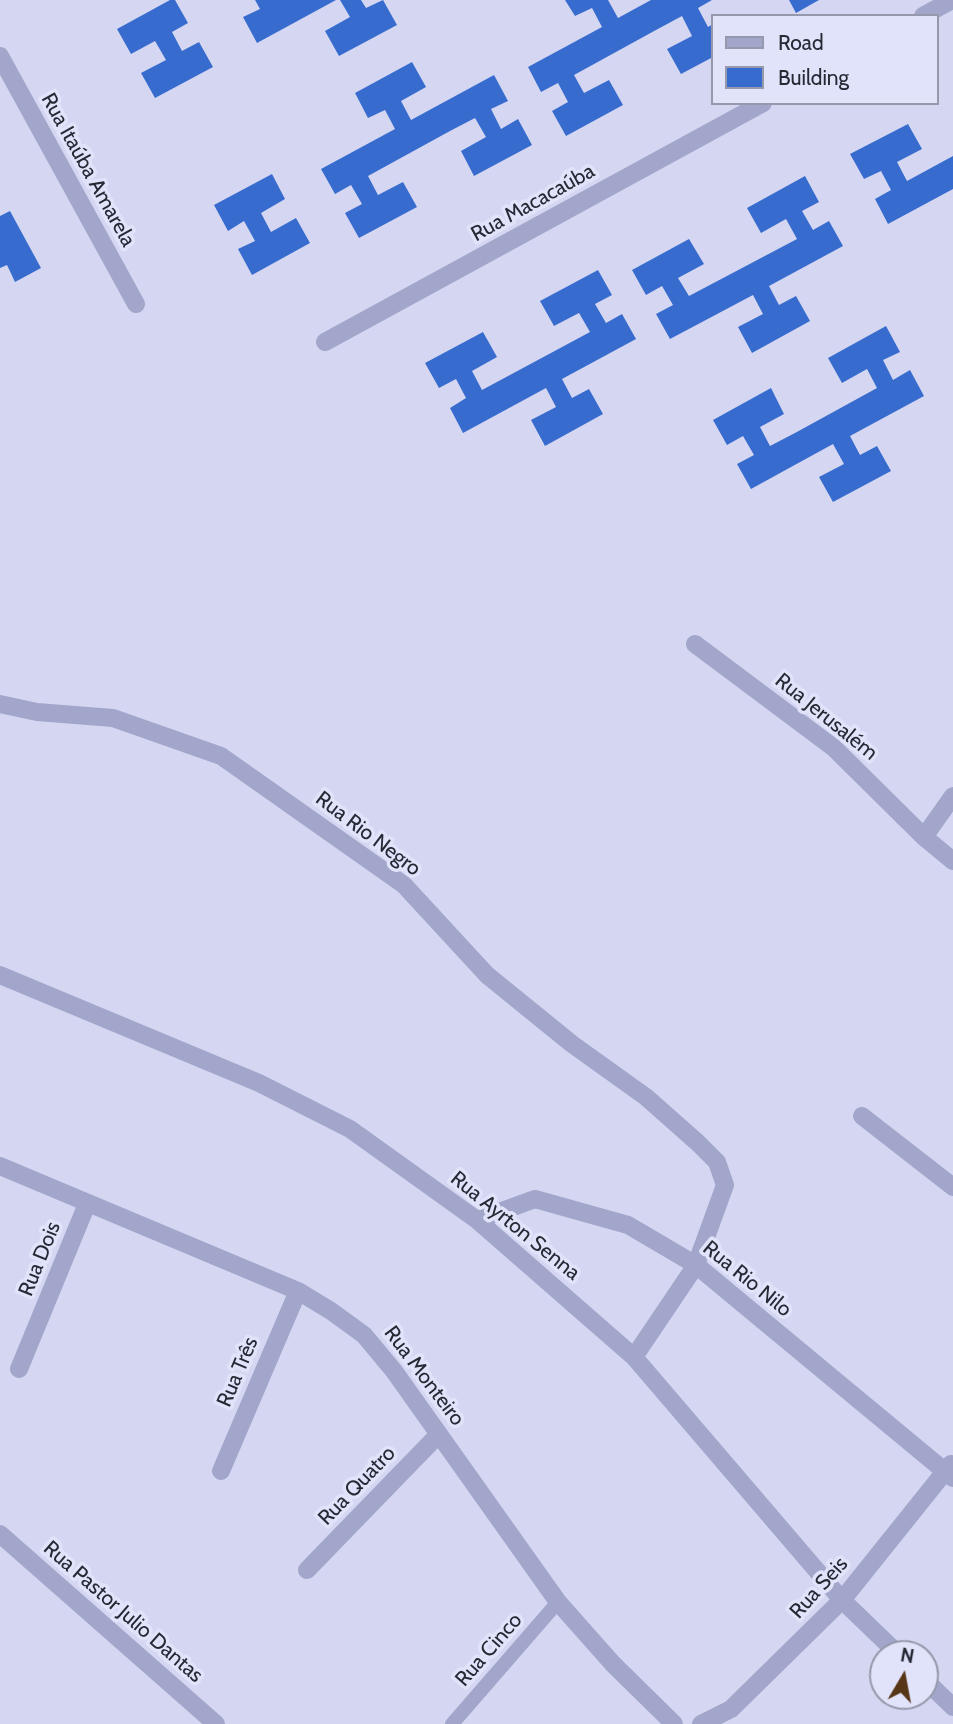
<!DOCTYPE html>
<html>
<head>
<meta charset="utf-8">
<style>
	body { margin:0 }
	#map { position:relative; width:953px; height:1724px; overflow:hidden; background:#d5d7f2; font-family:Cabin,sans-serif }
	canvas { display:block }
	.legend { position:absolute; left:711px; top:14px; width:228px; height:91px; box-sizing:border-box; background:#e1e3fa; border:2px solid #9599ab; margin:0; padding:9px 12px; list-style:none; font-size:21px; color:#242934 }
	.legend li { display:flex; align-items:center; gap:14px; height:35px }
	.legend b { width:35px; border:2px solid #9599ab }
	.north { position:absolute; left:869px; top:1640px; width:70px; height:70px; box-sizing:border-box; background:#e1e3fa; border:2px solid #9599ab; border-radius:50%; rotate:10deg; font-size:19px; font-weight:700; line-height:28px; text-align:center; color:#242934 }
	.north::after { content:''; display:block; margin:auto; width:24px; height:32px; background:#573618; clip-path:polygon(50% 0,100% 100%,50% 72%,0 100%) }
</style>
</head>
<body>
<div id="map">
<canvas width="953" height="1724"></canvas>
<ul class="legend">
<li><b style="height:9px;background:#a1a6ca"></b>Road</li>
<li><b style="height:19px;background:#376cce"></b>Building</li>
</ul>
<div class="north">N</div>
</div>
<script>
const ctx = document.querySelector('canvas').getContext('2d');
ctx.lineJoin = 'round';
function fillPath(path, color) {
  ctx.fillStyle = color;
  ctx.fill(path, 'evenodd');
}
function trace(path, color, width, dash) {
  ctx.strokeStyle = color;
  ctx.lineWidth = width;
  ctx.lineCap = dash ? 'butt' : 'round';
  ctx.setLineDash(dash || []);
  ctx.stroke(path);
}
function drawText(font, color, halo, rows, align = 'center') {
  ctx.font = font + ' Cabin,sans-serif';
  ctx.lineWidth = 7;
  ctx.setLineDash([]);
  ctx.textBaseline = 'middle';
  ctx.strokeStyle = halo;
  ctx.fillStyle = color;
  for (const [text, x, y, turn = 0] of rows) {
    ctx.save();
    ctx.translate(x, y);
    ctx.rotate((+turn || 0) * Math.PI / 180);
    ctx.textAlign = isNaN(turn) ? turn : align;
    if (halo) ctx.strokeText(text, 0, 0);
    ctx.fillText(text, 0, 0);
    ctx.restore();
  }
}
fillPath(new Path2D(`
	M170 0H175L188 23 172 32 182 51 199 42 213 67 155 98 141 73 166 60 155 41 131 54 117 29Z
	M255 0H336L257 43 243 17 260 9Z
	M340 0H361L366 8 383 0 397 25 339 56 325 31 350 17Z
	M565 0H608L618 18 651 0H712L698 8 708 27 713 24V57L681 74 667 49 692 36 682 16 656 30 574 75 584 93 609 80 623 105 566 136 552 111 568 102 558 83 541 92 528 67 602 27 592 8 575 16Z
	M789 0H819L796 13Z
	M412 62 426 87 401 101 411 120 494 75 508 101 491 109 501 129 518 119 532 145 474 176 461 151 486 137 475 118 450 131 368 176 378 195 403 182 417 207 359 238 345 213 362 204 351 185 335 194 321 169 395 129 385 110 368 118 355 93Z
	M908 124 922 149 897 162 907 181 953 156V189L888 224 875 199 891 190 881 171 864 179 850 154Z
	M272 174 285 199 261 213 271 232 296 218 310 243 252 275 238 249 255 241 244 221 228 231 214 205Z
	M805 176 819 202 802 211 813 230 829 221 843 246 769 286 779 305 796 296 810 321 752 353 738 327 763 314 753 295 670 339 656 314 673 305 662 286 646 295 632 270 689 239 704 264 678 278 689 296 797 239 786 219 761 233 747 208Z
	M10 211 41 268 15 282 7 265 0 268V216Z
	M598 270 612 295 595 304 606 323 622 314 636 339 562 379 572 398 589 389 603 414 545 446 531 420 556 407 546 388 463 433 450 408 466 398 456 379 439 388 425 363 483 332 497 357 472 371 482 390 590 332 579 313 554 326 540 301Z
	M886 326 900 352 883 360 893 380 910 370 924 396 850 436 860 455 877 446 891 471 833 502 819 477 844 464 833 444 751 489 737 464 754 455 743 436 727 445 713 420 771 388 784 414 760 427 770 446 795 433 877 388 867 369 842 383 828 358Z`), '#376cce');
trace(new Path2D(`
	M452 1724 558 1602`), '#a1a6ca', 14);
trace(new Path2D(`
	M923 16 952 0
	M0 56 136 304
	M325 342 763 103
	M695 644 834 748 924 837 953 861
	M0 704 37 712 113 718 221 756 404 885 487 975 572 1044 646 1097 698 1143 717 1162 725 1185 696 1265 634 1357
	M924 837 953 796
	M0 975 259 1083 350 1129 477 1220 634 1357 842 1600 898 1654
	M862 1116 953 1187
	M0 1166 298 1291 331 1311 364 1335 394 1371 558 1602 613 1664 674 1724
	M477 1220 535 1199 628 1225 696 1265 953 1478
	M19 1369 87 1204
	M221 1471 298 1291
	M0 1534 216 1724
	M307 1570 439 1434
	M925 1680 953 1707
	M701 1724 731 1709 842 1600 951 1464`), '#a1a6ca', 18);
drawText('21px', '#242934', '#e1e3fa', [
	["Rua Itaúba Amarela",88,170,61],
	["Rua Macacaúba",533,203,-29],
	["Rua Jerusalém",826,717,39],
	["Rua Rio Negro",368,834,37],
	["Rua Ayrton Senna",515,1226,39],
	["Rua Dois",40,1259,-68],
	["Rua Rio Nilo",747,1279,39],
	["Rua Três",238,1372,-67],
	["Rua Monteiro",424,1376,53],
	["Rua Quatro",357,1486,-46],
	["Rua Seis",819,1588,-48],
	["Rua Pastor Julio Dantas",123,1612,41],
	["Rua Cinco",489,1650,-49]
]);
</script>
</body>
</html>
